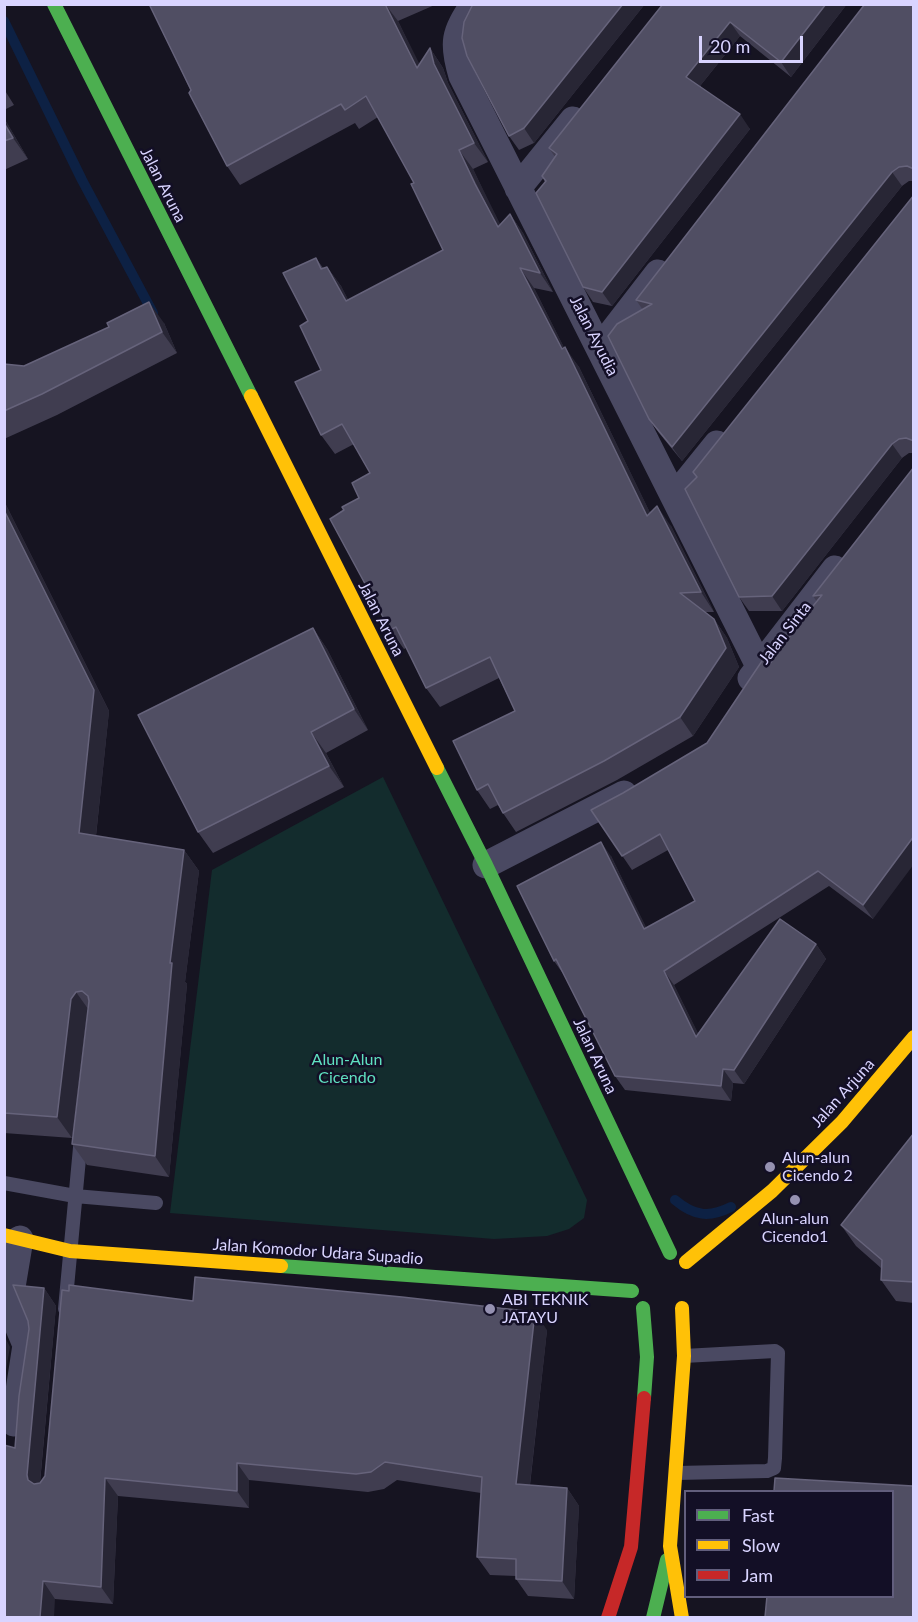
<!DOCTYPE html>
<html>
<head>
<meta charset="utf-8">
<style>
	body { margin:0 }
	#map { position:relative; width:918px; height:1622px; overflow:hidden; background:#161421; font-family:Lato,sans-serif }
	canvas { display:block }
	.frame { position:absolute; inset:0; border:6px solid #d9d4ff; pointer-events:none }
	.legend { position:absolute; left:684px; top:1490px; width:210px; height:108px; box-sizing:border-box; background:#130f26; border:2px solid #625e7d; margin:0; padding:8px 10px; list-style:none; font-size:18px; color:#d9d4ff }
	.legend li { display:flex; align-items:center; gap:12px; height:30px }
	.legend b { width:30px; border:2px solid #625e7d }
	.scale { position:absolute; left:699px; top:36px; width:104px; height:27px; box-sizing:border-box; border:3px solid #d9d4ff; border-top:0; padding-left:8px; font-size:18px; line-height:21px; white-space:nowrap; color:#d9d4ff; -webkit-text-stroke:4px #130f26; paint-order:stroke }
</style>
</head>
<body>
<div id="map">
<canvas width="918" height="1622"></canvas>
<div class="frame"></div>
<ul class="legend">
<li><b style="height:8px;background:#4caf50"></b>Fast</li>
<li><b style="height:8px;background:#ffc107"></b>Slow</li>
<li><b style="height:8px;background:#c62828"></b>Jam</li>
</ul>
<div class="scale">20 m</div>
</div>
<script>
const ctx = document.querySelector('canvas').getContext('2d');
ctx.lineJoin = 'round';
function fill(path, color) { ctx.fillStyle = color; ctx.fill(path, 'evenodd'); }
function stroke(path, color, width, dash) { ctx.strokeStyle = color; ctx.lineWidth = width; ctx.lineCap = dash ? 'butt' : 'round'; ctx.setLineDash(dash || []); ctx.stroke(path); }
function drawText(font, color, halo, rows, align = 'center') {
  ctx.font = font + ' Lato,sans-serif'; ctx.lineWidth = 5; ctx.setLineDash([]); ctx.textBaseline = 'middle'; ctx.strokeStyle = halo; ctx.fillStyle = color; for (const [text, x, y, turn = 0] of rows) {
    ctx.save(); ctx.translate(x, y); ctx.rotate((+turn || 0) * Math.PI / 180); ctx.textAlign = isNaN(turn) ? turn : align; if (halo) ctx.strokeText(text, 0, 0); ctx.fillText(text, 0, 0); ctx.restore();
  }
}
fill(new Path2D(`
	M383 777 587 1200 584 1218 569 1229 547 1236 494 1239 170 1213 212 870Z`), '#132c2d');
stroke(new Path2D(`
	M4 21 82 180 153 313
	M675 1200C694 1216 709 1218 731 1207`), '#0d2144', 10);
stroke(new Path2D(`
	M4 1183 75 1196 156 1203
	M65 1309 81 1137
	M677 1473 767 1471 774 1468 775 1458 778 1353 775 1351 684 1356`), '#4a4962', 14);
stroke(new Path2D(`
	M474 4C454 33 452 43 462 76L759 666
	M518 188 573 120
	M600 348 658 273
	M675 496 717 444
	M751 678 835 569
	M486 865 624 794
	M14 1423 26 1345 9 1305 20 1239`), '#4a4962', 27);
stroke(new Path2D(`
	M54 4 251 396
	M437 768 486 865 670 1253
	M281 1266 632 1291
	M643 1308 647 1357 644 1398
	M653 1618 667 1560`), '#4caf50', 14);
stroke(new Path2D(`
	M251 396 437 768
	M4 1235 70 1251 281 1266
	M686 1262 772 1191 842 1122 914 1037
	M682 1308 684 1356 670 1546 682 1618`), '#ffc107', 14);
stroke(new Path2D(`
	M608 1618 631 1547 644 1398`), '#c62828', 14);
fill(new Path2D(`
	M149 4H437L398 21 419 65 430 48 443 68 448 83 488 162 473 169 489 203 500 225 510 214 523 233 553 292 534 288 564 348 579 367 650 513 671 526 714 612H704L714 619 727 638 739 667 693 736 617 780 516 832 503 813 498 805 490 809 477 790 515 711 499 678 440 707 426 688 406 648 404 649 390 630 344 510 359 498 370 473 354 444 335 454 321 435V370L308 321 316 258 323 268 327 267 341 286 348 300 443 250 414 183 378 117 359 129 355 123 240 185 227 166Z
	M473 4H645L534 143 519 150 509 136Z
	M663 4H847L791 77 740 36 700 86 750 129 612 306 593 302 583 287 545 182 542 176 555 157 549 148Z
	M914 4V181H909L902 186 682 461 659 433 649 419 643 310 636 300Z
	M4 89 14 105 4 110Z
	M4 118 28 159 4 170Z
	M914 195V453H909L902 458 782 611H749L739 597 697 477 693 472Z
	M164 323 177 353 57 415 4 439V364L24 366Z
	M914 467 873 919 829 886 674 985 698 1034 816 944 826 959 744 1084 733 1083 731 1101 625 1090 615 1076 564 975 554 961 611 856 646 928 695 901 668 850 632 870 591 810 623 793 707 743 769 665 817 602 813 596Z
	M4 501 109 711 96 836 184 850 199 871 185 982 187 984 169 1177 87 1165 72 1144 87 1018 86 1020 72 1138 4 1133Z
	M313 628 327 649 368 730 326 753 344 787 213 853 198 832Z
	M914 1133V1303L896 1301 881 1280V1268L856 1246 841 1225Z
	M44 1288 56 1306 40 1483 193 1301 547 1330 530 1485 567 1488 579 1506 574 1599 528 1596 516 1579V1576L490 1575 477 1557 481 1493 397 1480 384 1489 368 1492 249 1480V1508L118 1496 113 1604 55 1599 4 1617 15 1448Z`), '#403d50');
fill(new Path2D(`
	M385 4 398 21 431 87 417 68Z
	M623 4H645L534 143 524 128Z
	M826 4H847L791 77 781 62Z
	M730 22 740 36 696 91 686 77Z
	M430 48 443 68 448 83 488 162 474 143 434 64Z
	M740 114 750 129 612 306 602 292Z
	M4 118 28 159 13 138 4 123Z
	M459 150 473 169 511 246 498 227Z
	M892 172 902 186 682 461 672 447Z
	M510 214 523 233 553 292 540 273Z
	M327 267 341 286 359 320 346 301Z
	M520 268 534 288 575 369 562 349Z
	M149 302 164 323 177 353 162 332Z
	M565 347 579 367 661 535 647 516Z
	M892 444 902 458 782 611 772 596Z
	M4 501 109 711 94 854 79 833 4 510Z
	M657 506 671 526 714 612 701 592Z
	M714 619 727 638 739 667 693 736 680 717Z
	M313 628 327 649 368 730 354 709Z
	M311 732 326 753 344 787 329 766Z
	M914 836V864L873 919 863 905Z
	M601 842 611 856 654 943 644 929Z
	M184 850 199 871 185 982 187 984 169 1177 155 1156 170 963Z
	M816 944 826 959 744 1084 734 1070Z
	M664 971 674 985 707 1051 696 1037Z
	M76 992 91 1013 86 1020 72 1138 57 1117 71 999Z
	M723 1069 733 1083 731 1101 721 1086Z
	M44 1288 56 1306 39 1492 28 1480 27 1475Z
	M535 1312 547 1330 528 1501 516 1484Z
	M4 1335 10 1347 4 1381Z
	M237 1463 249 1480V1508L237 1491Z
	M105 1478 118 1496 113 1604 101 1587Z
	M567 1488 579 1506 574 1599 562 1581Z
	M43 1581 55 1599 54 1617H40Z`), '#282635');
const building = new Path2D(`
	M149 4H385L417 68 430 48 434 64 474 143 459 150 475 184 498 227 510 214 540 273 520 268 562 349 565 347 647 516 657 506 701 592 680 593 714 619 726 648 680 717 604 761 503 813 488 784 477 790 453 741 515 711 490 657 426 688 396 627 390 630 330 519 344 510 342 507 359 498 352 483 370 473 342 424 321 435 295 382 321 370 300 326 308 321 283 273 316 258 321 269 327 267 346 301 443 250 411 184 414 183 366 96 345 110 341 104 227 166 189 93 191 90Z
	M473 4H623L524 128 509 136 467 56 462 38 464 22Z
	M663 4H826L781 62 730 22 686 77 740 114 602 292 583 287 536 193 546 181 542 176 557 154 549 148Z
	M865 4H914V169L907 166 899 167 892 172 672 447 649 419 608 336 617 324 652 304 636 300Z
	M4 123 13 138 4 141Z
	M914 195V441L906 438 899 439 892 444 772 596 739 597 685 489 697 477 693 472Z
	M149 302 162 332 42 394 4 411V364L24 366 109 327 107 323Z
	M914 467V836L863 905 818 871 664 971 696 1037 780 919 816 944 734 1070 723 1069 721 1086 615 1076 556 959 554 961 517 886 601 842 644 929 695 901 660 834 622 856 591 810 623 793 707 743 762 661 763 660 769 665 800 622 822 595 813 596Z
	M4 510 94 690 79 833 184 850 170 963H172L155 1156 72 1144 89 1001 88 996 82 991 76 992 71 999 57 1117 4 1113Z
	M313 628 354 709 311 732 329 766 198 832 138 715Z
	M914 1133V1282L881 1280 882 1260 841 1225Z
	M195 1277 402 1297 535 1312 516 1484 567 1488 562 1581 516 1579V1559L477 1557 482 1477 385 1462 371 1472 356 1474 237 1463V1491L105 1478 101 1587 43 1581 40 1617H4V1445L15 1448 19 1396 29 1329 28 1321 13 1285 44 1288 27 1475 28 1480 34 1484 40 1483 45 1476 62 1290 69 1291V1285L193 1301Z
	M914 1471V1617H765L767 1596H892V1491H774L775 1478 913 1486Z`);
fill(building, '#504e63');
stroke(building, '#66637b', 1.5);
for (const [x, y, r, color] of [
	[770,1167,6,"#9591b1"],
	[795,1200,6,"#9591b1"],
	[490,1309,6,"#9591b1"]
]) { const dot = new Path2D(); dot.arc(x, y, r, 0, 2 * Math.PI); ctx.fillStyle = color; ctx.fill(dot); stroke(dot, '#130f26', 2); }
drawText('16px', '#d9d4ff', '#130f26', [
	["Jalan Aruna",163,185,63],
	["Jalan Ayudia",594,336,63],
	["Jalan Aruna",381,619,63],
	["Jalan Sinta",785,633,-52],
	["Jalan Aruna",595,1056,65],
	["Jalan Arjuna",843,1093,-48],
	["Jalan Komodor Udara Supadio",318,1252,4]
]);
drawText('16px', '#5fe0c0', '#130f26', [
	["Alun-Alun",347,1060],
	["Cicendo",347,1078]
]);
drawText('16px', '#d9d4ff', '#130f26', [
	["Alun-alun",782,1158],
	["Cicendo 2",782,1176],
	["Alun-alun",795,1219,"center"],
	["Cicendo1",795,1237,"center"],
	["ABI TEKNIK",502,1300],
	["JATAYU",502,1318]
], 'left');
</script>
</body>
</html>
